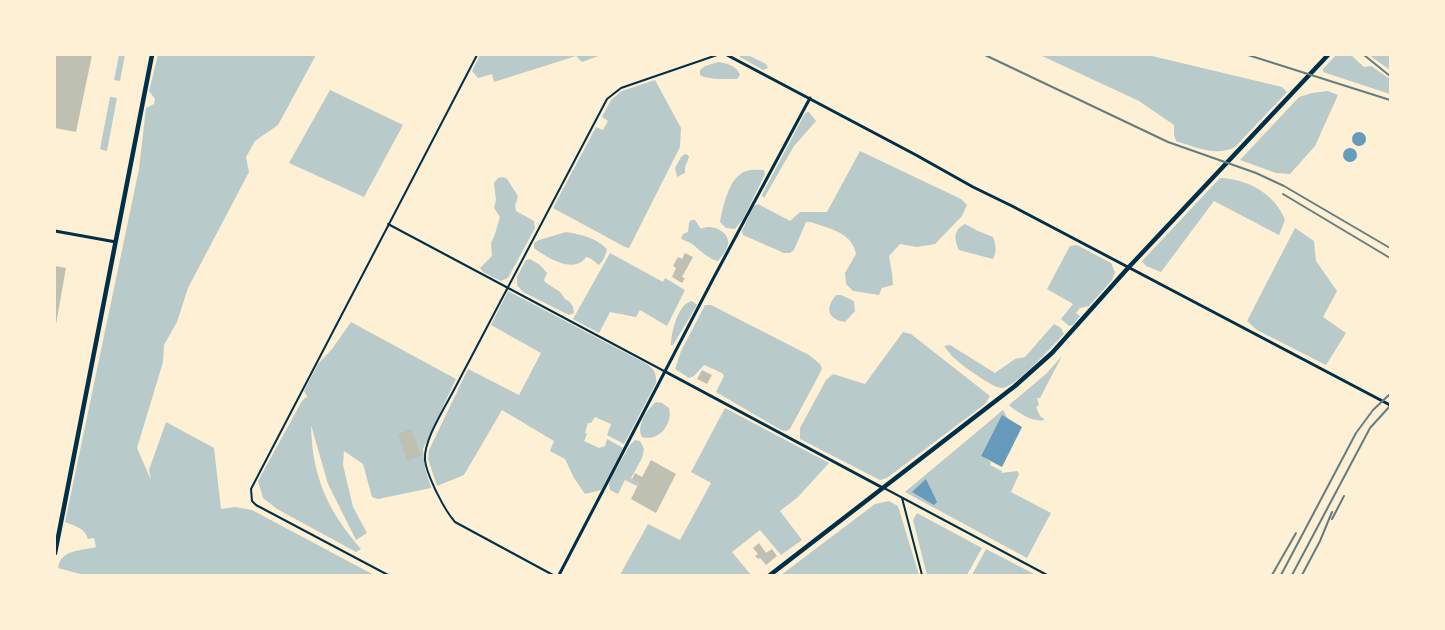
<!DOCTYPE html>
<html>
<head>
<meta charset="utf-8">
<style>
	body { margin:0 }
	#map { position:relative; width:1445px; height:630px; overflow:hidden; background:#fdf0d5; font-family:Barlow,sans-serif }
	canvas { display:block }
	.frame { position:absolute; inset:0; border:56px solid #fdf0d5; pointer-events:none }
</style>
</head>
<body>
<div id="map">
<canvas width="1445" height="630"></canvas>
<div class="frame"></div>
</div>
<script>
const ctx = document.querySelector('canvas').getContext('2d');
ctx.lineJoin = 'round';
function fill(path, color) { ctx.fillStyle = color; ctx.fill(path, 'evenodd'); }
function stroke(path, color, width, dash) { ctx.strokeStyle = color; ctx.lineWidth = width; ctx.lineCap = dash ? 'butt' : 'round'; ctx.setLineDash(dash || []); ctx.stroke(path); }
fill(new Path2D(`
	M119 55H125L120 81 114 80Z
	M158 55H316L278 125 255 141 246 157 249 172 188 288 177 322 164 345 163 362 137 448 151 480 149 470 166 422 214 448 221 509 235 507 252 510 374 575H84L58 568C61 549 81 551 96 547L94 538 88 539C85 528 75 526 65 522L139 169 146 108 154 104 155 99 149 91Z
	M480 55H601L582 62 576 56 494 82 492 74 478 78 472 71Z
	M739 55H748L766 64 768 68 763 70 740 57Z
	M1040 55H1148L1282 87 1287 92 1235 147C1216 157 1195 147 1176 141L1174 135V125L1139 101Z
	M1336 55H1351L1364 67 1371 66 1390 79V94L1323 72V69Z
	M1369 55 1390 56V70Z
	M718 62C727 63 737 66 740 75L737 79C728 79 708 80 700 75V70L705 66Z
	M655 80 681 128 680 147 629 248 625 247 553 208 596 127 603 130 608 121 602 117 611 100 622 91Z
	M330 90 403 125 364 197 289 163Z
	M1328 91 1338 95 1315 146 1290 174 1276 173 1240 160 1299 97 1312 93Z
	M110 97 117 98 107 151 100 149Z
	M807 112H809L816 121 794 146 764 198 762 195 804 115Z
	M860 151 961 199 967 205 962 216 935 244 917 247 900 244 889 256 892 273 893 285 882 288 879 295 853 291 846 284 845 273 856 254C852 232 828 228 810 222H806L794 250 790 253H784L743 235 742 231 754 206 758 204 790 221 800 212H827Z
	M685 154 688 155 689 157 685 167V173L677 177 675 168 681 157Z
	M764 170 765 174 743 219 735 229 726 228 720 222C723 207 729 175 747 171 752 169 758 170 764 170Z
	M503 177 507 179 518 196 515 206 516 211 534 221 535 228 508 278 501 281 483 272 480 268 492 256 491 243 494 237 500 217 494 208 496 200 494 183 498 178Z
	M1220 178C1248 179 1275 194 1285 220L1279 235 1214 201 1161 272 1146 266 1142 261Z
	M691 220H695L701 229C710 224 725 229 728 240 730 247 722 256 718 261 708 259 700 250 692 244 688 241 685 242 681 238L683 234 688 232 689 223Z
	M965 224 978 231 993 237C996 245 997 252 993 259L959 250C954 239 953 230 965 224Z
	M1295 228 1314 241 1316 261 1337 291 1323 317 1346 333 1326 365 1257 330 1247 321Z
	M566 232C582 235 595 237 607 249 606 255 603 261 599 265L590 258 586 257C574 275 546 257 534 248V243L539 240Z
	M1077 245 1111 263 1115 272 1112 280 1089 306 1080 308 1076 313 1080 316 1073 325 1069 326 1061 319 1073 304 1047 289 1070 246Z
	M610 253 663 282 665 278 685 290 667 326 640 310 636 317 610 312 599 333 573 319Z
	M530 259 540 265 547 273 544 280 545 282 560 292 565 299 570 302 573 307 574 313 569 315 523 292 517 285V277L526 260Z
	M508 291 645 363C653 368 657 372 656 383L624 444 607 435 611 424 595 417 591 423H588L585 433 587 434 584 441 599 448 605 446 607 439 623 448 601 490 585 494 574 478 565 459 550 451 554 441 502 410 464 475 437 486 428 459 429 450 468 369 519 395 541 353 491 325Z
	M836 295H841L854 301 855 311 845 322C827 319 825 308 836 295Z
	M692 301 697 305 673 345H671C671 333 678 303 692 301Z
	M705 305H711L809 355 820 364 822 368 821 371 790 429 786 431 781 430 716 392 724 376 722 373 704 365 694 376 689 378 675 369 681 351Z
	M351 322 456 379 423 449 425 468 431 488 378 499 372 497 363 464 344 451 343 465 353 507 367 533 356 540 328 484 311 425C312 476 327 510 361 549L356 552 277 509 263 498 258 481 302 401 306 397 308 398 304 391 318 364 332 349Z
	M1054 324 1061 328 1064 334C1052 346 1018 385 1003 388 995 390 957 362 951 355 949 352 946 349 944 346L950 345 995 373 1015 359 1025 357Z
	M903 332 911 334 990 396 985 404 887 478 880 480 800 439V428L826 380 833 374 865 384Z
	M1062 356 1040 398H1037L1039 405 1036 407 1040 416 1044 419V420C1034 423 1016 412 1009 405L1046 374Z
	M656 402 662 403 669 408C673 424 659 442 642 437 636 426 647 409 656 402Z
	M725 408 829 463 798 497 780 511 802 540 781 555 760 530 732 552 751 575H620L648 524 680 540 711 483 691 472Z
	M1003 410 1008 419 1002 416 981 456 991 462 990 465 1002 471 1001 473 1017 471 1019 474 1011 492 1051 513 1027 558 905 492Z
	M635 440 640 441 644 449 642 458 631 478 639 483 637 486 625 480 618 494 610 490 609 483 614 473 630 445Z
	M889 501 898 506 919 575H781L875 504Z
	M917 513 982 548 967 575H927L913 520Z
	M986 549 1036 575H972Z`), '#b9caca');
fill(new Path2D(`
	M1352 139a7 7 0 1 1 14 0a7 7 0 1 1-14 0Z
	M1343 155a7 7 0 1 1 14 0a7 7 0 1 1-14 0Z
	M1002 415 1022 427 1002 467 981 456Z
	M926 479 937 502 934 505 912 492Z`), '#669bbc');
fill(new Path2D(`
	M55 55H92L76 132 55 128Z
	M685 253 693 257 682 277 685 278 682 283 672 277 676 268 673 266 678 257 682 259Z
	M55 266 66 268 56 324H55Z
	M702 370 712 375 707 384 697 379Z
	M411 429 421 456 407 461 398 434Z
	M651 460 676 474 656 513 631 499 639 483 632 479 635 473 642 477Z
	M759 543 766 553 772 549 777 556 766 565 760 558 758 559 755 556 758 554 753 548Z`), '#bec0b2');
stroke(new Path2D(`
	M388 224 664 371
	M884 488 1047 575
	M902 498 922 575
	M388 575 256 505 252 501 251 489 477 55
	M553 575 455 522C446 512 441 501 435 489 431 480 426 470 425 460 423 440 447 404 456 386L607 99 621 88 717 55`), '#003049', 2);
stroke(new Path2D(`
	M727 55 916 155 973 187 1012 206 1390 405
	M55 231 116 242
	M666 372 883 488
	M559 575 713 279 810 98`), '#003049', 3);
stroke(new Path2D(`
	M55 553 152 55
	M770 575 1015 386 1052 353 1128 268 1328 55`), '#003049', 4.5);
stroke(new Path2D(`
	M985 55 1168 142 1256 173 1284 186 1390 248
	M1248 55 1390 100
	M1364 55 1390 76
	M1283 194 1390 258
	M1332 519 1344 496
	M1272 575 1296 533
	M1281 575 1356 433 1373 410 1390 394
	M1292 575 1370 428 1390 406
	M1302 575 1320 541 1332 512`), '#657d81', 2);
</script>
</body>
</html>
